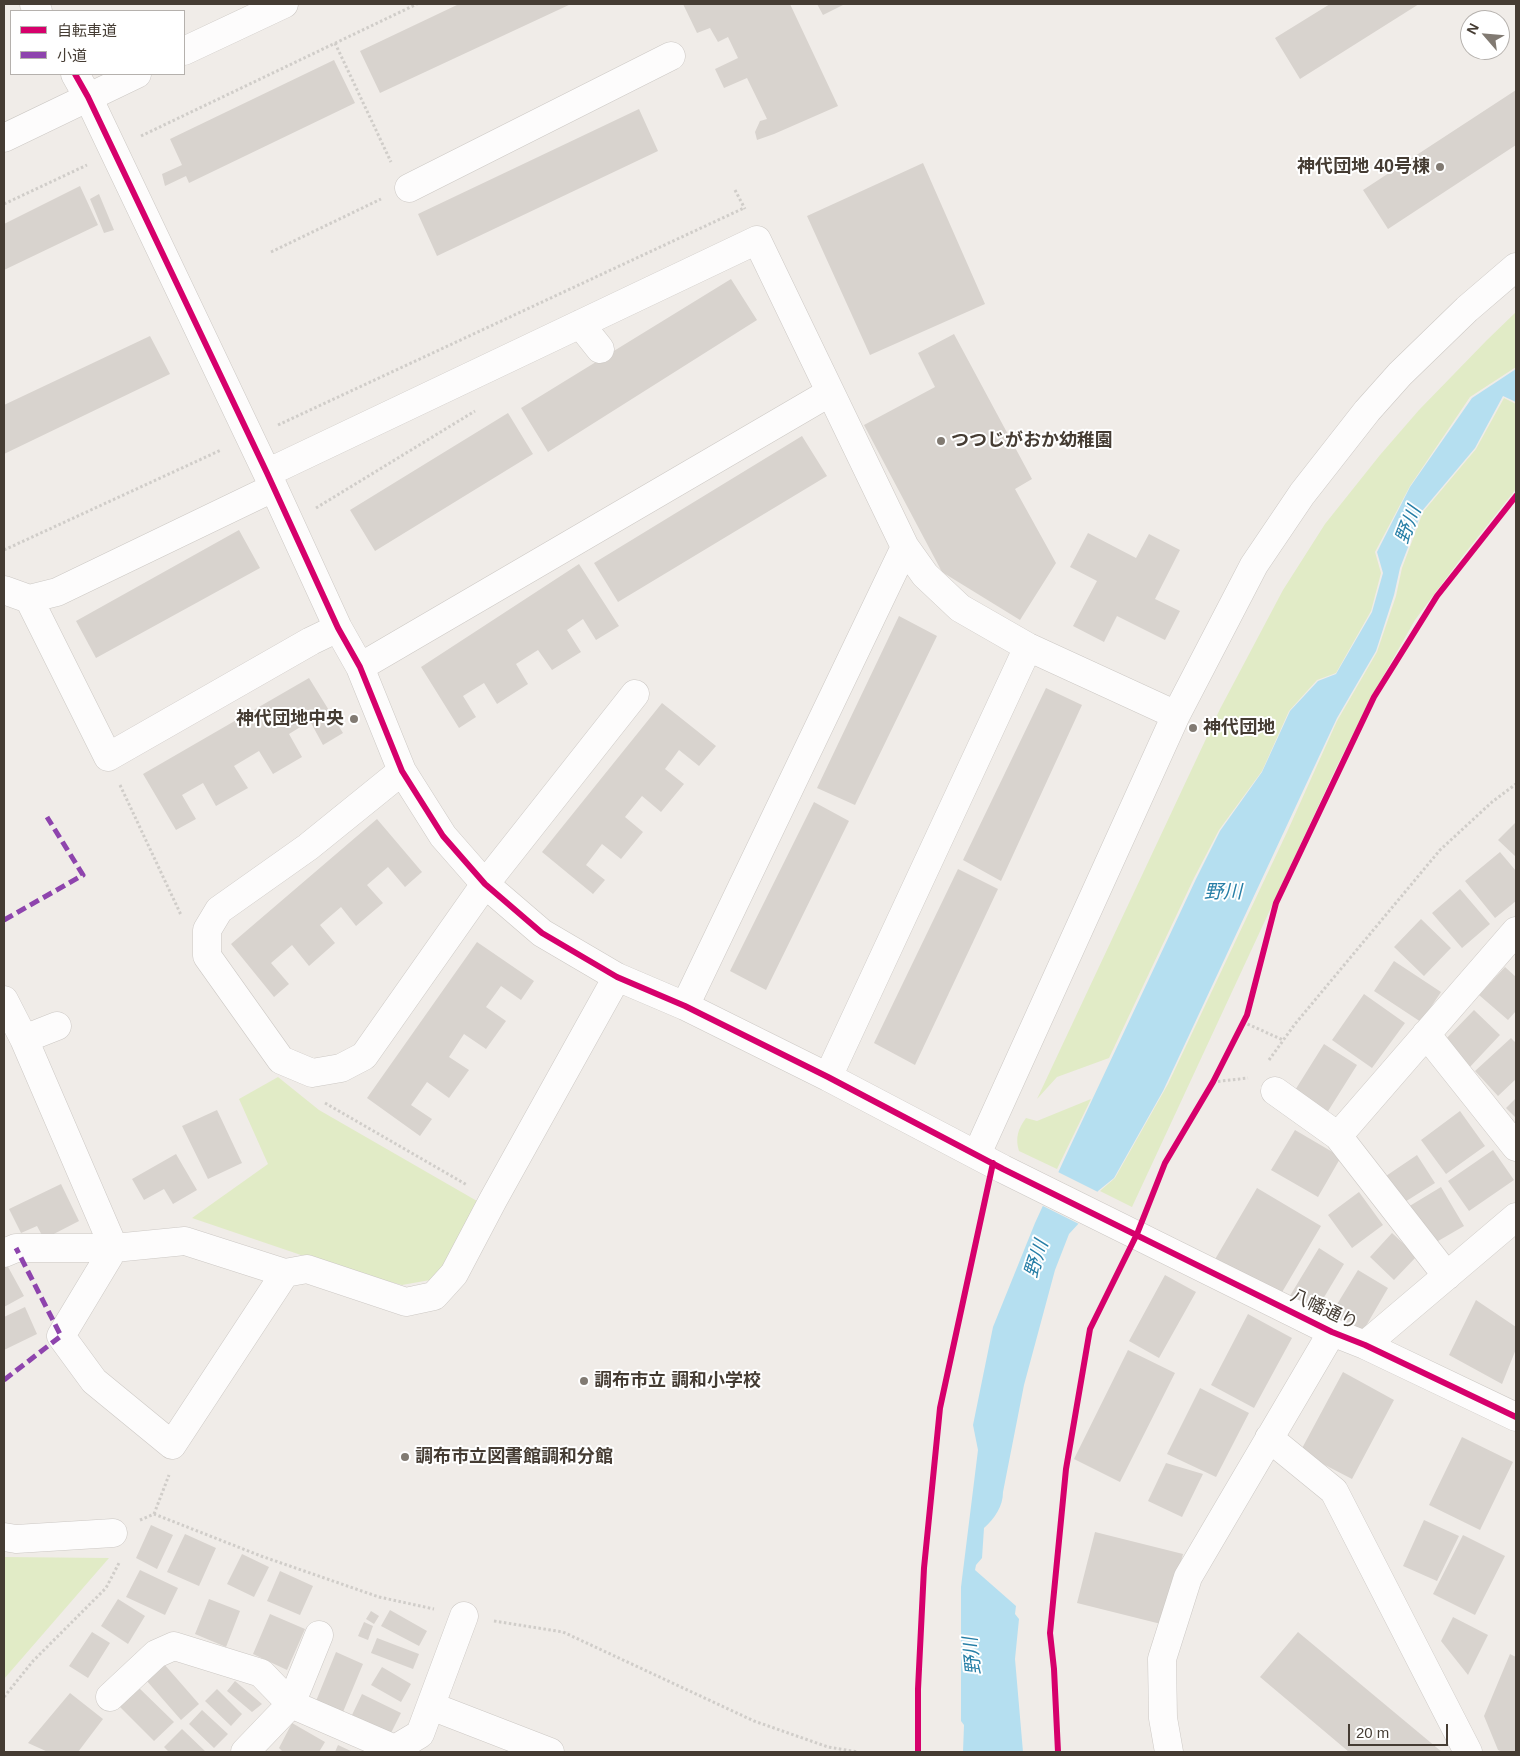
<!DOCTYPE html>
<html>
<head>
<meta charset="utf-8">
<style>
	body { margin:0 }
	#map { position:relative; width:1520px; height:1756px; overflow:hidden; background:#f0ece8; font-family:Arial,"Noto Sans JP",sans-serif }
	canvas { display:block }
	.frame { position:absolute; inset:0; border:5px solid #453c33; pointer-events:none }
	.legend { position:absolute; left:10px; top:10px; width:175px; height:65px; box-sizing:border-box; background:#fff; border:1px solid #b5b1ad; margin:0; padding:6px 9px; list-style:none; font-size:15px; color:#453c33 }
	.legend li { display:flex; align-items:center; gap:10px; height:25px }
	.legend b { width:25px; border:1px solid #b5b1ad }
	.north { position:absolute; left:1460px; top:10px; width:50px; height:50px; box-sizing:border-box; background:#fff; border:1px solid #b5b1ad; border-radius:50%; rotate:297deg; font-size:14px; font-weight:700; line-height:20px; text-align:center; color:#453c33 }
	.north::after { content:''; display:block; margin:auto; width:18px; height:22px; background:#817a72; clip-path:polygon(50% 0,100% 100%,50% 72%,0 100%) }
	.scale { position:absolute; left:1348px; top:1724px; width:100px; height:22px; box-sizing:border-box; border:2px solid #453c33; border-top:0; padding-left:6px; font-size:15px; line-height:18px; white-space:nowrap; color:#453c33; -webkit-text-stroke:4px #fff; paint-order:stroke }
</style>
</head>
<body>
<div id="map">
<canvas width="1520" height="1756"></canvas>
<div class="frame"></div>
<ul class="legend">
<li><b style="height:6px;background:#d6006c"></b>自転車道</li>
<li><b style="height:6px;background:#8e44ad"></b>小道</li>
</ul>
<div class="north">N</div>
<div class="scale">20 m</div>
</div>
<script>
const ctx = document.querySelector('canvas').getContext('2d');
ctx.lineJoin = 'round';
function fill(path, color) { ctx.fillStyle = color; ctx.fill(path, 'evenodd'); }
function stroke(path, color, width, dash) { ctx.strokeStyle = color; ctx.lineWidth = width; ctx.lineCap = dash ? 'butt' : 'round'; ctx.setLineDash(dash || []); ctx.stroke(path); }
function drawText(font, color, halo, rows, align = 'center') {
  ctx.font = font + ' Arial,"Noto Sans JP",sans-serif'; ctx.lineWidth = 4; ctx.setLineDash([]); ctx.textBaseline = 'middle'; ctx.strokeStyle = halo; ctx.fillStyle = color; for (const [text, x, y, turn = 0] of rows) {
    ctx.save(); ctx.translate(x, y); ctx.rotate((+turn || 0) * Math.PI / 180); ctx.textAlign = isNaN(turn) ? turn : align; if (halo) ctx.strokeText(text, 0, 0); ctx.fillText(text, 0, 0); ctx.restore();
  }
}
fill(new Path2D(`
	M1516 312V367L1470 397 1410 486 1375 552 1381 573 1371 611 1336 673 1317 680 1289 711 1262 771 1219 830 1194 878 1109 1058 1057 1077 1037 1099 1220 709 1283 590 1325 524 1380 455 1419 410 1487 340Z
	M1504 398 1516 404V489L1462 557 1415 620 1373 694 1335 770 1132 1207 1100 1191 1115 1178 1168 1084 1288 830 1337 721 1377 652 1396 596 1402 568 1423 512 1476 449Z
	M278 1077 319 1110 477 1201 449 1259 430 1280 402 1285 348 1271 192 1218 268 1164 239 1099Z
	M1091 1099 1057 1169 1019 1151C1015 1138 1018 1129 1026 1118L1037 1121Z
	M4 1557 109 1558 4 1679Z`), '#e1ebc6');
fill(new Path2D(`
	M1516 369V402L1503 396 1475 448 1422 511 1400 568 1394 595 1376 651 1337 718 1163 1091 1114 1178 1098 1191 1080 1222 1069 1234 1055 1270 1024 1385 1003 1492C1003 1506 995 1518 984 1528L982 1558 976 1565 975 1570 1016 1606 1015 1614 1019 1619 1015 1659 1023 1752H963L964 1725 961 1721V1587L978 1450 973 1425 993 1327 1035 1223 1068 1151 1196 879 1220 831 1262 772 1290 711 1318 681 1336 674 1372 612 1383 573 1377 552 1410 487 1472 398Z`), '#b5dff0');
fill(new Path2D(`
	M1056 1171 1100 1193 1081 1225 1041 1205Z`), '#f0ece8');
fill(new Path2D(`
	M459 4H571L380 93 360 51Z
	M683 4H790L838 106 774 134 757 140 755 132 760 121 767 119 747 78 724 88 715 69 738 58 728 37 718 42 710 28 697 33Z
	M817 4H845L823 15Z
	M1330 4H1419L1300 79 1275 38Z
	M334 60 355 103 189 183 186 176 165 186 162 174 182 165 170 139Z
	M1516 90V145L1388 229 1363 190Z
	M639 109 658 151 437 256 418 214Z
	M923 163 985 304 870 355 807 216Z
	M80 186 98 225 4 270V224Z
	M99 194 114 230 104 233 90 199Z
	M731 279 757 320 548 452 521 408Z
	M954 334 1032 479 1015 489 1056 563 1020 620 942 572 864 425 935 387 918 353Z
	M150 336 170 374 4 454V405Z
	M508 413 533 454 375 551 350 510Z
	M802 436 827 476 618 602 594 563Z
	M239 530 260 568 96 658 76 621Z
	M1088 533 1136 558 1149 534 1180 550 1155 599 1180 611 1165 640 1117 616 1104 642 1073 626 1097 581 1070 567Z
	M579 564 619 626 596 640 583 619 567 630 581 652 552 670 538 650 516 664 528 684 497 704 484 683 463 696 476 717 459 728 421 667Z
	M899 616 937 636 855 805 817 788Z
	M309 678 343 733 323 745 310 721 289 734 302 757 273 774 259 751 234 766 248 788 216 806 203 783 182 795 196 819 176 830 143 774Z
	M1046 688 1082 705 1001 881 963 860Z
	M662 703 716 746 699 766 679 750 665 769 684 784 661 812 642 796 625 817 643 832 621 859 602 844 586 865 605 880 593 894 542 852Z
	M814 802 849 821 766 990 730 971Z
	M377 819 422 872 405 887 388 867 367 885 383 903 356 926 341 907 320 925 335 943 309 966 292 945 271 963 289 984 274 997 231 944Z
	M1516 822V857L1498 840Z
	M1500 852 1516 871V901L1495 918 1465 881Z
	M958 869 998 889 915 1065 874 1043Z
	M1460 889 1490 924 1462 948 1432 913Z
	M1421 919 1451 948 1424 976 1394 947Z
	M477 942 534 981 521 1000 501 986 486 1007 506 1021 486 1049 464 1034 449 1057 469 1070 449 1098 427 1082 411 1105 432 1119 420 1136 367 1098Z
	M1394 961 1441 992 1421 1022 1374 991Z
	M1505 967 1516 977V1011L1508 1020 1479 995Z
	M1364 994 1405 1023 1372 1068 1332 1040Z
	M1474 1010 1500 1035 1468 1069 1441 1044Z
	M1511 1038 1516 1043V1079L1498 1096 1475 1071Z
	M1324 1044 1357 1065 1325 1116 1292 1095Z
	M1516 1098V1118L1506 1108Z
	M217 1110 242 1163 208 1179 182 1126Z
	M1460 1111 1485 1146 1446 1174 1421 1140Z
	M1295 1130 1341 1157 1318 1197 1271 1170Z
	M1493 1150 1514 1180 1469 1211 1448 1181Z
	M176 1154 197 1190 173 1204 164 1189 144 1200 132 1179Z
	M1417 1155 1435 1183 1400 1205 1383 1178Z
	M61 1184 79 1221 44 1239 37 1226 21 1233 9 1209Z
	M1441 1187 1464 1226 1426 1248 1403 1210Z
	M1257 1188 1321 1226 1278 1299 1214 1261Z
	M1359 1192 1383 1225 1352 1248 1328 1215Z
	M1392 1233 1417 1256 1394 1280 1370 1257Z
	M1319 1248 1344 1264 1314 1314 1288 1299Z
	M7 1265 24 1296 4 1307V1266Z
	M1358 1270 1388 1288 1359 1338 1328 1319Z
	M1165 1275 1196 1292 1159 1358 1129 1341Z
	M1476 1300 1516 1327V1349L1502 1384 1449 1355Z
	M25 1307 37 1334 4 1350V1317Z
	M1248 1314 1292 1338 1254 1408 1211 1385Z
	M1128 1350 1175 1373 1120 1482 1074 1459Z
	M1343 1372 1394 1400 1352 1479 1300 1452Z
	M1200 1388 1249 1413 1216 1477 1167 1454Z
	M1462 1437 1513 1462 1480 1530 1429 1505Z
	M1166 1463 1203 1474 1182 1517 1148 1501Z
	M1424 1520 1459 1536 1437 1581 1403 1566Z
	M151 1525 173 1535 157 1569 136 1558Z
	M1095 1532 1183 1554 1165 1625 1077 1603Z
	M185 1534 216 1548 199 1586 167 1572Z
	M1463 1535 1505 1556 1475 1615 1433 1594Z
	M242 1554 269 1567 254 1597 227 1584Z
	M140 1570 178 1588 165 1615 126 1597Z
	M280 1571 313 1586 300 1615 267 1601Z
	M118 1599 145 1616 128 1644 101 1626Z
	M209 1599 240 1611 226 1647 195 1634Z
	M390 1610 427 1631 419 1646 381 1626Z
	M371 1611 379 1616 374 1624 366 1619Z
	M270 1614 305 1629 287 1670 253 1654Z
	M1453 1617 1488 1635 1468 1675 1441 1641Z
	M364 1622 373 1626 368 1640 358 1636Z
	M92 1632 110 1643 88 1678 69 1666Z
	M1298 1632 1442 1752H1349L1260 1677Z
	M377 1638 419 1654 413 1669 371 1653Z
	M336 1652 363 1664 343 1712 316 1701Z
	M1510 1654 1516 1657V1752H1503L1498 1750 1484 1716Z
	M164 1664 199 1704 181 1720 146 1680Z
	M382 1667 411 1684 401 1702 371 1685Z
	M235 1681 262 1704 252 1712 227 1691Z
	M136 1685 174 1722 154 1741 118 1705Z
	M217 1689 242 1714 231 1726 205 1701Z
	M70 1693 103 1719 78 1752H48L28 1743Z
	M362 1694 401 1713 391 1733 352 1715Z
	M202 1710 228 1734 214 1748 189 1724Z
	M292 1723 325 1742 319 1752H283L279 1748Z
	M182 1729 206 1752H169L164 1747Z
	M338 1745 353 1752H335Z`), '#d8d3ce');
const minor = new Path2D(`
	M34 4 38 11
	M184 51 284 4
	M75 74 88 97 267 473 338 628 360 667 402 771 443 836 485 884 542 933 617 977 685 1006 828 1077 1003 1169 1332 1332 1365 1345 1516 1417
	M4 138 137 74
	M409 188 671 56
	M580 324 600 349
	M267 473 757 240 905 547 925 575 960 608 1028 647 1176 715
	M4 590 29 599 57 592 273 488
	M29 599 108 757 311 641 338 628
	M360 667 829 393
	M402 771 308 847 219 910 207 930V956L281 1060 312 1073 341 1068 364 1056 485 884 635 694
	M4 1000 24 1039 114 1248 61 1336 94 1381 172 1445 285 1273
	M685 1006 905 547
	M1426 1034 1516 1147
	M24 1039 57 1026
	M828 1077 1028 647
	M1275 1091 1338 1136 1447 1276
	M1338 1136 1516 931
	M977 1154 1176 715 1254 565 1302 494 1367 411 1400 374 1433 342 1467 309 1516 267
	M4 1253 16 1248H114L185 1241 285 1273 307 1269 406 1302 434 1296 454 1274 493 1200 617 977
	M1365 1345 1516 1217
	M1269 1438 1334 1491 1468 1752
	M4 1537 16 1539 113 1533
	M110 1697 156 1654 174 1646 261 1673 291 1704 395 1749 420 1734 464 1616
	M431 1706 550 1752
	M245 1752 291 1704 319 1635
	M1169 1752 1163 1718 1162 1659 1188 1577 1332 1332`);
stroke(minor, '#ccc8c4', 29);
stroke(new Path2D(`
	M335 43 391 162
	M141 136 417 4
	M735 190 745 209
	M4 204 87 165
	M271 252 381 199
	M278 425 744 208
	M316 508 475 411
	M4 550 221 450
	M120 785 181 915
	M1243 1022 1283 1040
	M1269 1060 1295 1024 1440 850 1492 802 1516 784
	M1213 1082 1248 1078
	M325 1103 467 1185
	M1148 1208 1165 1163 1213 1082 1247 1015 1276 903 1374 697 1437 596 1516 496
	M154 1514 169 1475
	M140 1520 154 1514 261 1556 379 1597 434 1609
	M494 1621 563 1632 754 1721 828 1747 858 1752
	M4 1697 33 1661 106 1588 119 1563
	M918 1752V1689L924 1568 940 1408 986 1196
	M1058 1752 1054 1669 1050 1633 1066 1469 1090 1329 1123 1264`), '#d0cdc9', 3, [2.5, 2.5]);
stroke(minor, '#fdfcfc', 28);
stroke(new Path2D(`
	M4 920 83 875 47 817
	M4 1380 61 1336 16 1248`), '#8e44ad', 5, [10, 5]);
stroke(new Path2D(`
	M75 74 88 97 267 473 338 628 360 667 402 771 443 836 485 884 542 933 617 977 685 1006 828 1077 1003 1169 1332 1332 1365 1345 1516 1417
	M918 1752V1689L924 1568 940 1408 993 1163
	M1058 1752 1054 1669 1050 1633 1066 1469 1090 1329 1137 1234 1165 1163 1213 1082 1247 1015 1276 903 1374 697 1437 596 1516 496`), '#d6006c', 6);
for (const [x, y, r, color] of [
	[1440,167,5,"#817a72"],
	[941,441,5,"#817a72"],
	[354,719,5,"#817a72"],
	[1193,728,5,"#817a72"],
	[584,1381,5,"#817a72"],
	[405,1457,5,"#817a72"]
]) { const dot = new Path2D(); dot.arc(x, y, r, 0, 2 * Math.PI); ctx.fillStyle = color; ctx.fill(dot); stroke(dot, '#fff', 2); }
drawText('bold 18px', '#453c33', '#fff', [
	["神代団地 40号棟",1430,167,"right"],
	["つつじがおか幼稚園",951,441],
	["神代団地中央",344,719,"right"],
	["神代団地",1203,728],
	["調布市立 調和小学校",594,1381],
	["調布市立図書館調和分館",415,1457]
], 'left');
drawText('18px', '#453c33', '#fff', [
	["八幡通り",1324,1310,25]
]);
drawText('italic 19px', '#267ea6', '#fff', [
	["野川",1409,525,-69],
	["野川",1223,893],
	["野川",1037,1259,-72],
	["野川",973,1656,-96]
]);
</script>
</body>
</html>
